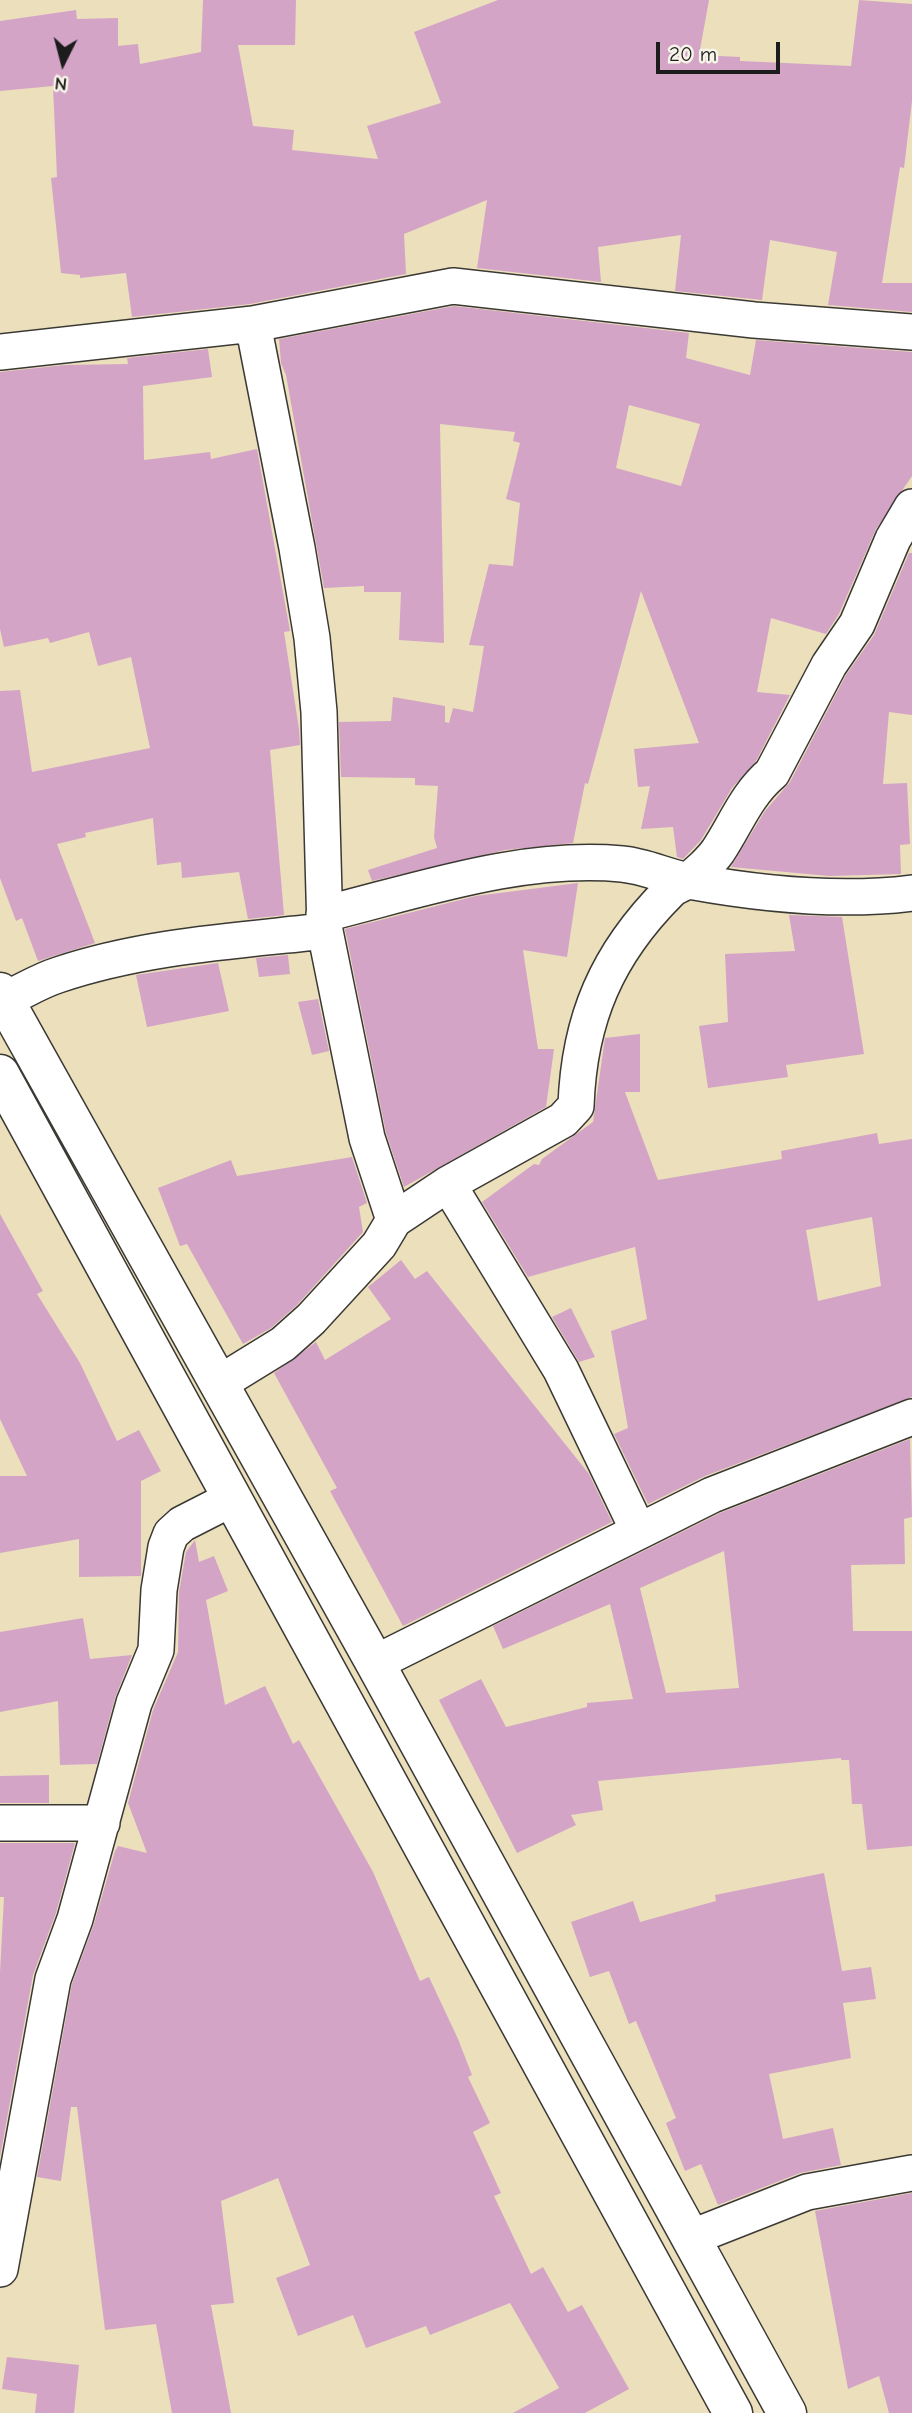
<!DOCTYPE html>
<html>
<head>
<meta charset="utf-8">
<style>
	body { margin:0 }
	#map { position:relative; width:912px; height:2413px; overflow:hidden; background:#ebdfbc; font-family:"Comic Neue",sans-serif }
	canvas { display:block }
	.north { position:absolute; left:28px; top:28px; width:70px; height:70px; -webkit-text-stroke:5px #f7f3e8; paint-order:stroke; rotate:186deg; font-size:19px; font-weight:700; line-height:28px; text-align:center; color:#1c1c1c }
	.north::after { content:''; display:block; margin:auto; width:24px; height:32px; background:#1c1c1c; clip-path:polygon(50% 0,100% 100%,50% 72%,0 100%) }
	.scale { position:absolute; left:656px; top:42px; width:124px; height:32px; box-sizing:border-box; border:4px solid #1c1c1c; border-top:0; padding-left:9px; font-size:21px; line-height:24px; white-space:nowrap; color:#1c1c1c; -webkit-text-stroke:5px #f7f3e8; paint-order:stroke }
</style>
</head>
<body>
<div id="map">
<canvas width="912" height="2413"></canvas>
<div class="north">N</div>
<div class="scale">20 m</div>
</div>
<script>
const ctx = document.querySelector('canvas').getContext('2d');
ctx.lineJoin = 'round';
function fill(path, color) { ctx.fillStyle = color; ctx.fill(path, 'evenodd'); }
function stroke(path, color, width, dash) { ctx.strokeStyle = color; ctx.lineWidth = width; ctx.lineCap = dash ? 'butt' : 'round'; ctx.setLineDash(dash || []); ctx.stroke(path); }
fill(new Path2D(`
	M203 0H296L295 45H238L253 126 294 130 292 150 378 159 367 126 441 103 414 32 498 0H709L699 55 740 57V61L851 66 859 0 912 4V101L904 168 900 167 882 283H912V312L828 305 837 252 770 240 762 300 675 291 681 235 598 247 601 282 477 268 487 200 404 234 406 274 250 304 132 317 126 273 80 278V275L61 273 51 178 57 177 53 86 0 91V21L76 10 77 19 118 18V46L138 44 140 64 201 52Z
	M454 306 689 333 686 358 750 375 756 340 912 352V476L876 529 839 614 826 634 771 618 757 692 790 695 756 761 732 788 701 840 683 859 677 857 673 827 641 829 650 786 638 787 634 749 699 743 641 591 588 784 585 783 573 843 505 850 372 881 368 870 437 848 434 837 438 786 415 785V778L341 777 339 722 391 721 393 697 445 706V722L449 723 453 708 473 712 484 646 469 645 489 564 513 566 520 503 506 499 520 443 513 441 515 432 440 424 444 643 399 640 401 592H364V586L324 588 286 375 281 363 279 339ZM629 405 700 424 681 486 616 468Z
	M208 349 212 377 143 386 144 460 210 452 211 459 257 449 290 631 284 632 299 729 300 745 270 750 284 915 248 919 239 872 182 878 181 862 157 865 153 818 85 833 86 837 57 844 95 943 38 961 22 918 16 921 0 878V691L20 690 32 772 150 748 131 657 98 666 89 632 50 643 48 638 4 647 0 629V372L65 365 128 364 127 358Z
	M909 553H912V715L889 712 883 784 907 783 910 844 900 845 901 874 829 876 731 867 765 811 790 782 846 675 874 635Z
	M578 883 567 957 523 950 538 1049H554L546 1107 404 1187 386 1133 345 929 476 896Z
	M789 915 842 917 864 1054 786 1065 788 1077 708 1088 699 1026 728 1022 725 954 795 951Z
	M288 955 290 974 259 977 256 958Z
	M218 963 229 1011 147 1027 136 975Z
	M318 999 329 1051 312 1055 298 1002Z
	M640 1034V1092H625L658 1180 782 1159 781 1151 877 1133 879 1144 912 1139V1397L705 1476 648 1504 614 1434 628 1428 611 1331 647 1319 635 1247 528 1277 482 1202 534 1164 539 1165 542 1159 593 1122 605 1038ZM872 1217 881 1286 818 1301 806 1230Z
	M352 1157 367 1203 359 1207 363 1232 297 1305 271 1328 243 1344 187 1244 180 1246 158 1188 231 1160 237 1176Z
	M0 1214 43 1291 37 1294 80 1363 117 1441 139 1430 161 1471 141 1481V1576L79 1577V1539L0 1553V1476H27L0 1419Z
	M401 1260 415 1279 427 1271 589 1474 612 1522 403 1626 330 1491 337 1488 274 1373 316 1342 325 1360 391 1319 368 1287Z
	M571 1308 595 1357 579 1362 552 1317Z
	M910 1439 912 1517 904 1519 905 1564 851 1565 853 1631H912V1846L867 1850 862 1804H852L849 1760H841V1758L598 1781 603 1810 571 1815 576 1825 517 1853 439 1700 481 1679 506 1727 587 1707V1703L633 1699 610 1604 503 1649 493 1626 720 1513ZM724 1551 739 1688 666 1693 640 1588Z
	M195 1540 199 1562 214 1556 228 1591 206 1600 225 1705 265 1686 293 1744 299 1740 373 1872 420 1981 429 1977 458 2039 472 2075 468 2077 490 2123 473 2132 501 2193 494 2196 531 2274 543 2267 568 2312 582 2305 629 2389 585 2413H513L559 2388 510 2303 430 2335 426 2326 366 2348 353 2315 298 2336 276 2278 310 2265 278 2178 221 2201 234 2303 211 2305 231 2413H172L156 2324 105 2330 77 2107H71L61 2181 37 2177 72 1984 94 1924 115 1851 118 1846 147 1853 128 1803 153 1710 178 1652 179 1592 186 1552Z
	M83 1618 90 1659 132 1655 115 1698 97 1764 60 1765 58 1701 0 1712V1632Z
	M49 1775V1803H0V1776Z
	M0 1843H75L56 1913 33 1975 0 2157V1972L4 1897H0Z
	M824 1873 842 1971 871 1967 876 1999 843 2003 851 2058 769 2074 783 2139 833 2128 841 2165 800 2173 718 2205 701 2164 685 2171 666 2123 676 2118 636 2021 629 2024 609 1971 590 1977 571 1922 633 1901 640 1922 716 1901 715 1895Z
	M912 2193V2413H889L879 2376 848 2389 815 2211Z
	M7 2357 79 2365 74 2413H35L37 2394 2 2389Z`), '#d4a4c7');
const minor = new Path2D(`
	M253 324 297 548 312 638 319 712 325 931 367 1138 394 1220
	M0 352 253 324 453 286 754 320 912 332
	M324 914C421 890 521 855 622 864 645 866 667 877 689 881 760 894 840 902 912 893
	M4 1000C22 992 39 981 58 975 144 946 235 941 325 931
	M448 1184 561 1370 638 1530
	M218 1384 283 1344 311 1319 379 1245 394 1220 448 1184 563 1120 576 1106C579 1019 607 954 669 892 674 886 681 885 687 881 697 874 711 861 718 851 736 824 746 795 772 773L829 665 857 624 893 539 912 507
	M375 1663 712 1495 912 1417
	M0 1823H102
	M690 2238 807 2192 912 2173
	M0 2269 53 1979 75 1919 134 1703 156 1650 159 1590 166 1547 171 1534 182 1524 231 1499`);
const secondary = new Path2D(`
	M0 992 375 1663 787 2413
	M0 1074 733 2413`);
stroke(minor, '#3b3934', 38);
stroke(secondary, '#3b3934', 41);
stroke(minor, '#fff', 35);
stroke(secondary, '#fff', 38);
</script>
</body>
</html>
